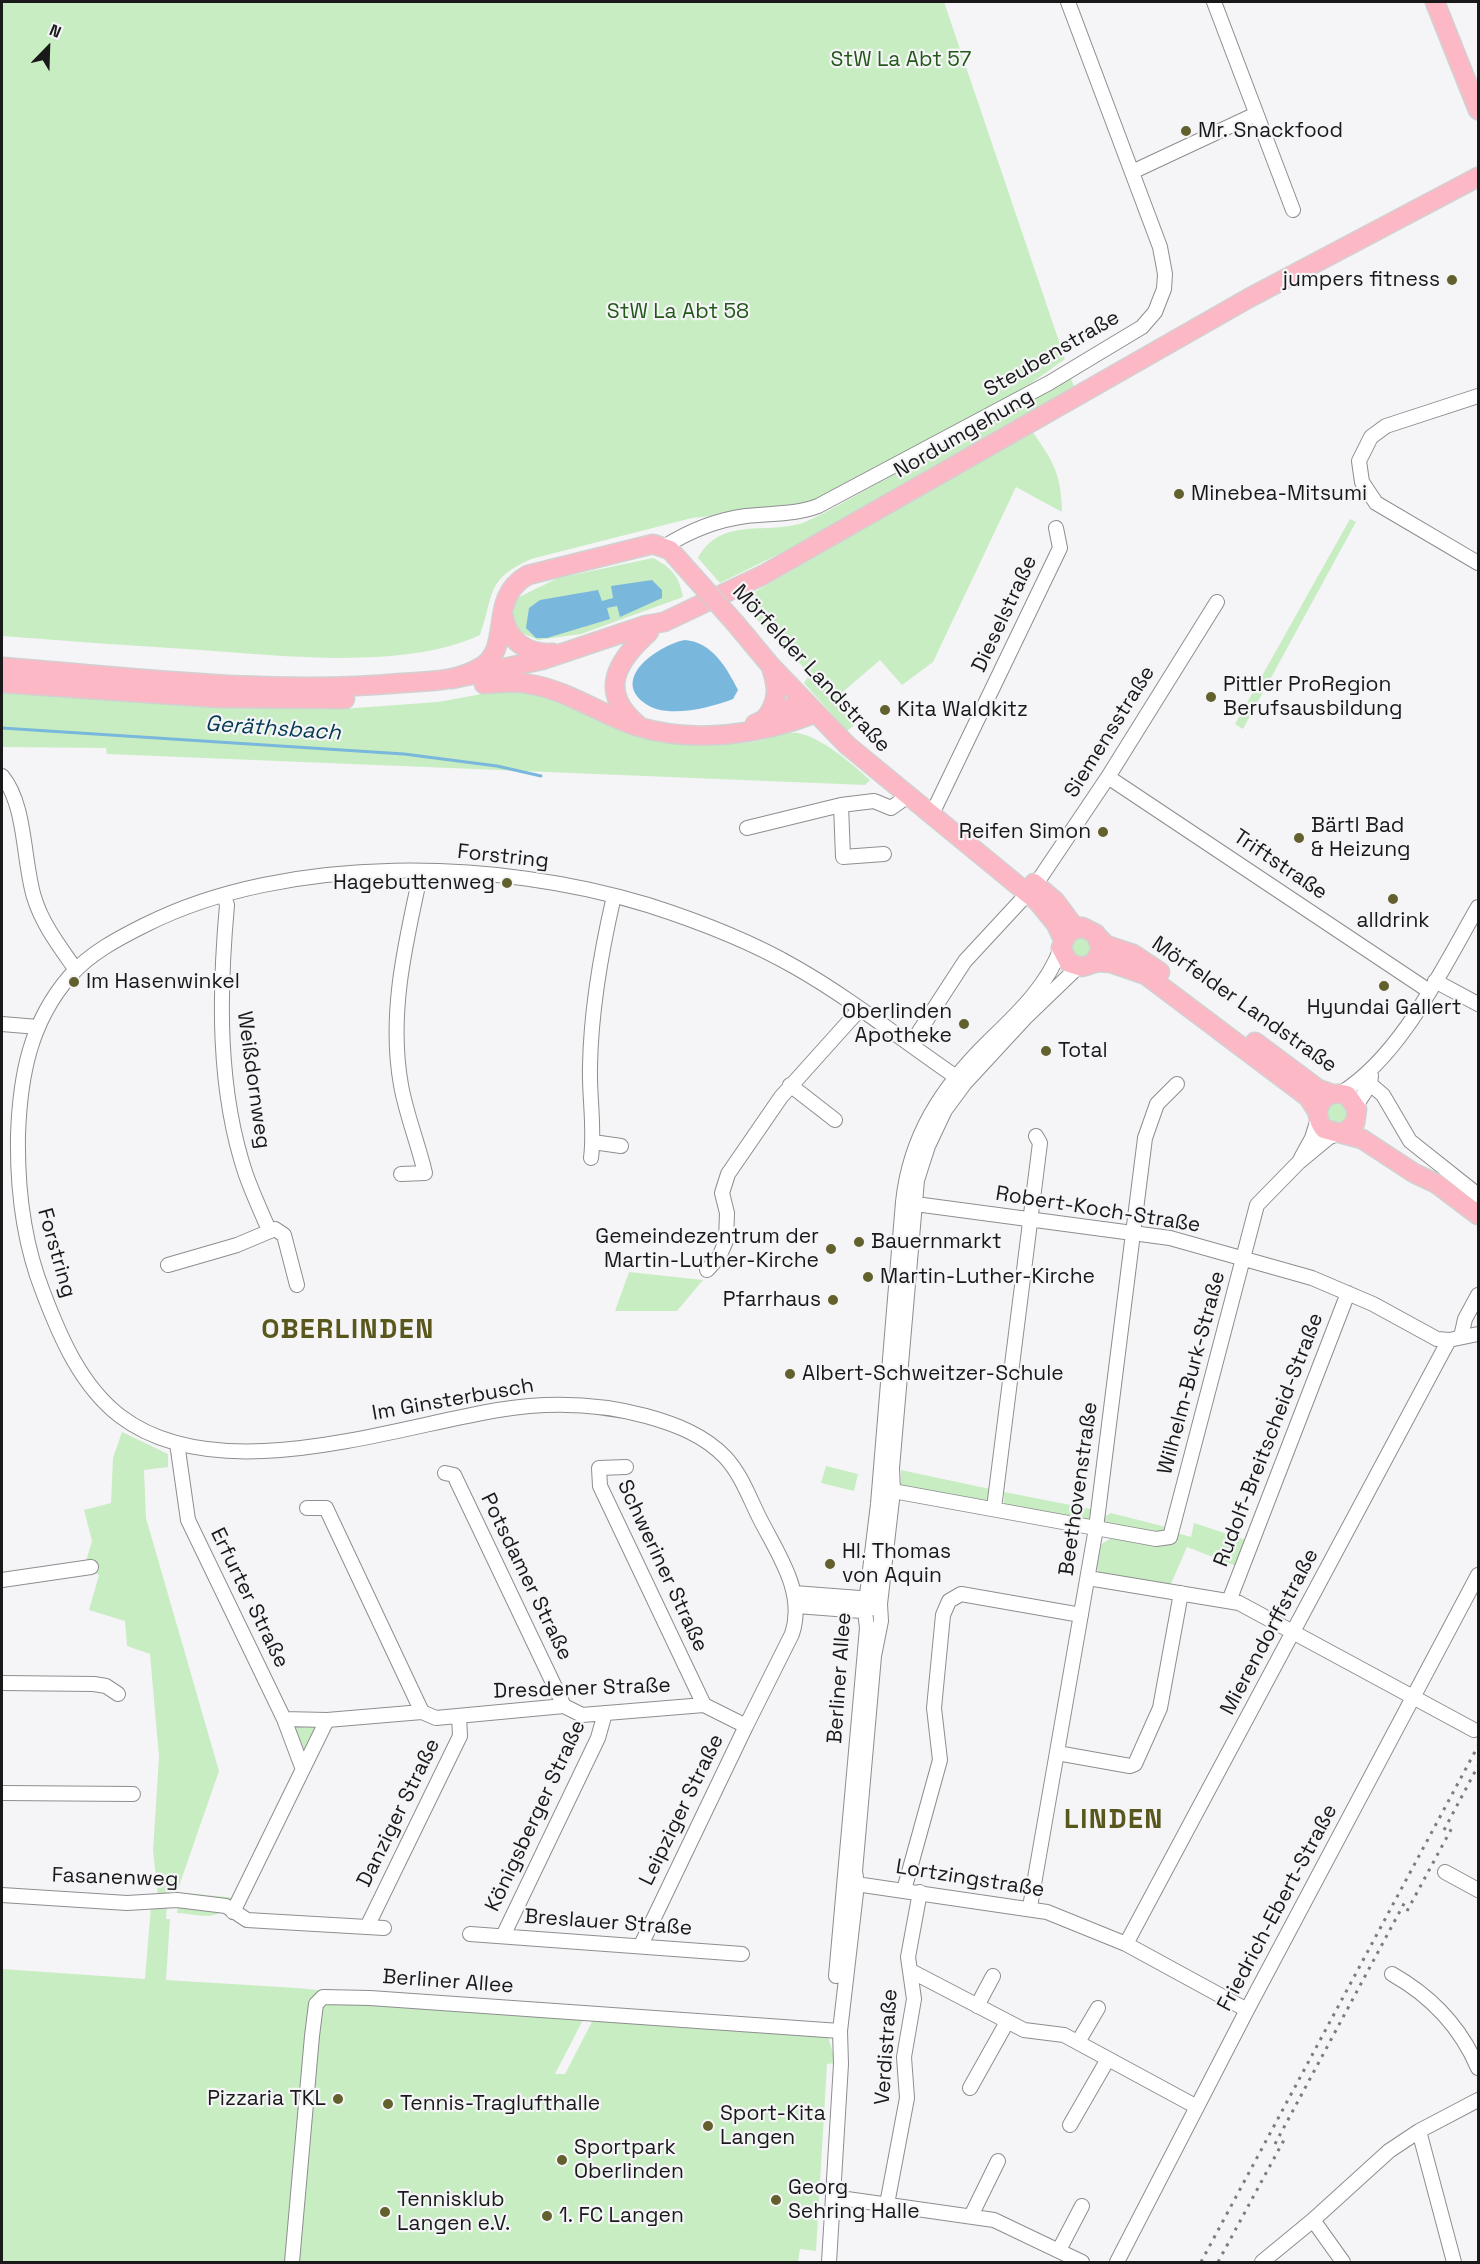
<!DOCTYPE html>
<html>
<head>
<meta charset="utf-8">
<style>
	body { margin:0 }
	#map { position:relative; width:1480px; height:2264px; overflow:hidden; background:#f5f5f8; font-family:"Space Grotesk",sans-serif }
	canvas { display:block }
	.frame { position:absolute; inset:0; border:3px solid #19191a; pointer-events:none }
	.north { position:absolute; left:18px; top:18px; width:60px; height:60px; -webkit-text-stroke:4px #f5f5f8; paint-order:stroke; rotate:23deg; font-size:16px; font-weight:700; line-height:24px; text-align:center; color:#19191a }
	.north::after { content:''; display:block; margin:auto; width:21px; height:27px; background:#19191a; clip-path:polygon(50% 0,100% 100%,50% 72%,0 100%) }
</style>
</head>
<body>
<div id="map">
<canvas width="1480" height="2264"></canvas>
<div class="frame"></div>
<div class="north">N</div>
</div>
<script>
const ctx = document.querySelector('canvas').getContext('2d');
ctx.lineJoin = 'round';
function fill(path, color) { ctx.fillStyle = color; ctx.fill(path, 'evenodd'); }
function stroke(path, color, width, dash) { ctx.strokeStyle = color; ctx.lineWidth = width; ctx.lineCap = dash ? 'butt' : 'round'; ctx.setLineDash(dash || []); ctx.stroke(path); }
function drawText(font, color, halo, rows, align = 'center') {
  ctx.font = font + ' "Space Grotesk",sans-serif'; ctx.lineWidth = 4.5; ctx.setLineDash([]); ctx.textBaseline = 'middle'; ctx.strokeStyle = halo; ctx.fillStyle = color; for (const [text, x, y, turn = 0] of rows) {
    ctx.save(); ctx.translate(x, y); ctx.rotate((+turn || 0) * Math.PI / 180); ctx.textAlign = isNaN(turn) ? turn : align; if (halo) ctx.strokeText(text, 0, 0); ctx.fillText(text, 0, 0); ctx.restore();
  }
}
fill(new Path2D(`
	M2 2H944L1065 359 1016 394 821 497 791 508 692 518 531 559C485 580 495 593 480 635 405 670 284 656 201 650 135 646 68 641 2 636Z
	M1069 375 1075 388 791 548 720 583 698 558C721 515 768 536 805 522 831 511 857 494 882 481 945 447 1007 411 1069 375Z
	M1032 431C1054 463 1061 473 1062 512L1016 487 933 662 902 685 880 660 837 697 858 722 847 731 804 683 810 674 739 601Z
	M1350 519 1356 522 1243 729 1235 724Z
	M653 558C672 568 679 576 683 597L581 634 538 640 518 631 512 616 517 598 558 578Z
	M515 692C566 696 607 732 657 740 689 746 721 745 753 742 766 740 785 731 798 733 823 738 852 764 870 780L865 785 107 754 106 748 2 747V693L341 709 438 702 487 693Z
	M1071 947a11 11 0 1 1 22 0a11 11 0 1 1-22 0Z
	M1326 1113a11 11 0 1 1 22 0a11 11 0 1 1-22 0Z
	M629 1272 703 1280 677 1311H615Z
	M122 1432 168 1454V1467L144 1470 146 1518 219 1771 177 1892 236 1898C218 1923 205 1915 177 1913L178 1906 167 1905 166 1919H170L166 1980 297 1988 585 2016 555 2074H565L595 2016 826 2030 836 2063 827 2064 816 2251 800 2249 798 2262H2V1969L145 1979 151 1906 158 1896 153 1851 159 1757 150 1654 127 1646 125 1621 89 1610 99 1575 86 1570 85 1564 92 1541 84 1510 111 1503 113 1458Z
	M826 1466 858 1474 854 1491 821 1483Z
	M901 1470 990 1489 989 1498 983 1502 901 1487Z
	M1004 1492 1091 1509 1089 1518 1086 1521 1008 1507 1004 1504Z
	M1111 1513 1178 1530 1177 1533 1191 1537 1194 1523 1246 1540 1236 1566 1187 1547 1170 1586 1101 1574 1096 1568 1100 1545 1113 1537 1103 1526 1104 1517Z
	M297 1725 318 1726 304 1753 295 1731Z`), '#c9edc2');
fill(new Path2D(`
	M652 580 662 590V598L620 617 617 606 607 608 610 619 547 638H536L526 628 529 608 540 600 598 590 602 601 613 598 611 586Z
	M685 640C712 642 727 668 738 690L733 699C710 708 664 720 643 702 611 676 662 644 685 640Z`), '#7ab7dc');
stroke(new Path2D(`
	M2 728 404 754 497 766 541 776`), '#7ab7dc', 3);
const minor = new Path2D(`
	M1214 2 1293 210
	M1132 172 1256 114
	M1478 396 1386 426 1371 437 1359 461 1362 482 1376 503 1478 563
	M664 547C689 531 716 520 746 516 770 513 795 515 818 506L1049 383 1142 327 1155 312 1164 289 1165 274 1160 247 1068 2
	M2 776C26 804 23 861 34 897 42 924 60 947 76 970
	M1108 777 1429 991
	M841 805 843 857 884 854
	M932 814 1060 548 1056 528
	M747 828 841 805 874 801 891 808 908 796
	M1036 884 1108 777 1217 602
	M224 896 227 905C219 994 217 1089 246 1175 253 1194 261 1212 269 1230
	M1435 981 1478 1004
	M2 1024 38 1027
	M911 1044 965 961 1028 893
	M1370 1084 1383 1095 1410 1141 1478 1195
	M790 1085 835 1120
	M1341 1093C1402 1055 1442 969 1478 907
	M1356 1106 1370 1084 1371 1076
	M593 1142 621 1146
	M591 1158C595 1128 589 1096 590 1066 591 1008 601 952 614 896
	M1301 1158 1312 1138 1318 1119
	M401 1174 425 1173C418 1143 406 1114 401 1085 388 1013 406 941 421 872
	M908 1203 1170 1238 1312 1278 1373 1304 1437 1339 1449 1340 1478 1334
	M168 1265 237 1245 275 1229 284 1235 297 1285
	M707 1270 719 1257 726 1241 727 1213 722 1193 728 1174 781 1097 860 1009
	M1461 1337 1465 1319 1478 1295
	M177 1443 188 1520 284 1719 302 1767
	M626 1467 599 1468 600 1486 704 1705
	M445 1473 454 1475 564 1706
	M893 1491 1156 1539 1170 1537 1257 1205 1299 1162 1328 1138 1338 1133
	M307 1508H326L422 1712
	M994 1508 1040 1143 1036 1136
	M1088 1578 1239 1603 1474 1730
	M2 1580 91 1567
	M794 1593 873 1599
	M1229 1601 1348 1293
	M797 1606 862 1611 872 1608
	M2 1683 94 1684 106 1686 118 1694
	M284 1719 327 1720 422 1712 436 1718 564 1706 582 1715 704 1705 746 1726 792 1634C806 1592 777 1553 759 1517 749 1497 741 1474 725 1457 704 1435 675 1424 646 1416 598 1403 546 1402 498 1410 390 1428 217 1490 120 1416 81 1386 60 1337 43 1292 23 1241 17 1190 18 1135 20 1076 30 1022 70 976 90 953 119 938 145 925 288 853 498 859 648 905 698 921 750 941 795 967 855 1001 908 1045 965 1083
	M1057 1753 1130 1766 1135 1764 1160 1708 1181 1593
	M2 1793 133 1794
	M1445 1872 1478 1890
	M849 1883 1047 1912 1126 1944 1247 2010
	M904 1890 940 1760 934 1708 943 1615 949 1601 961 1594 1081 1615
	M2 1895 127 1903 177 1900 226 1906 247 1920 384 1928
	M1030 1907 1096 1528 1145 1138 1157 1104 1177 1084
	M233 1912 327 1720
	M367 1927 460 1736 459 1716
	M470 1934 742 1954
	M503 1936 598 1738 605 1713
	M1126 1944 1449 1340
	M641 1945 746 1726
	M911 1971 1024 2030 1064 2035 1197 2107
	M1392 1974C1431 1996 1460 2026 1478 2068
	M836 1976 867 1628 865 1611 878 1504 903 1202C910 1136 942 1087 989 1041 1018 1013 1047 986 1061 948
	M977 2006 993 1976
	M1078 2042 1098 2008
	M970 2088 1007 2022
	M1070 2125 1108 2059
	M1419 2131 1454 2262
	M833 2197 994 2220 1082 2262
	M887 2204 907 2098 904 2057 914 1999 908 1957 920 1892
	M971 2216 998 2161
	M1313 2220 1343 2262
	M1059 2250 1082 2206
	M292 2262 312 2036 316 2004 323 1997 370 1998 840 2031
	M829 2262 841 2064 840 2031 857 1884 855 1871 874 1656 881 1621 880 1604 893 1491 892 1468 917 1180 928 1146 945 1110 965 1083 1025 1018 1078 967
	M1117 2262 1247 2010 1478 1575
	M1262 2262 1313 2220 1389 2151 1419 2131 1478 2100`);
const major = new Path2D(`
	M1435 2 1478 110
	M503 614C507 640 527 655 553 653
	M736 624 770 665 847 745 1038 902 1056 924 1063 939
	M2 667C134 677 269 695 401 683 428 681 457 682 481 667 514 647 486 598 528 575L653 544 670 550 694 577
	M452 679 542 660 646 625 664 622 763 575 1249 298 1478 177
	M2 683 217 698 345 699
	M484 684C499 683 514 681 529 684 567 690 600 714 636 726 693 744 761 735 816 713
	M765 719C779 701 778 687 771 667
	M637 724C597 691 618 660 649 632
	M755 724 798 704 814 712
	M1034 883 1055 901 1073 925 1079 927
	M1098 937 1106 945 1133 954 1160 972
	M1094 963 1101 949 1096 934 1082 927 1068 932 1061 948 1069 963 1082 967 1098 962 1111 963 1146 975 1308 1097 1317 1111
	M1255 1042 1318 1089 1332 1094
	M1345 1132 1355 1123 1357 1109 1347 1095C1324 1088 1309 1110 1324 1129L1362 1139 1414 1173 1437 1184 1478 1215`);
stroke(minor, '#8e8e91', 16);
stroke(major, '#d1d1d1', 21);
stroke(minor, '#fff', 14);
stroke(major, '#fdb8c5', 18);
stroke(new Path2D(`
	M1444 1830 1478 1766
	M1407 1911 1454 1824
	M1275 2144 1407 1898
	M1201 2262 1478 1746
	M1218 2262 1285 2138`), '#7c7c7e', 3, [3, 6]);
const majorBridge = new Path2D(`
	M694 577 736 624`);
stroke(majorBridge, '#d1d1d1', 21, []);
stroke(majorBridge, '#fdb8c5', 18);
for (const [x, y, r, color] of [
	[1186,131,6,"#62602d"],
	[1452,280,6,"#62602d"],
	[1179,494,6,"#62602d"],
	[1211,697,6,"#62602d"],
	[885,710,6,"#62602d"],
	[1103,832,6,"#62602d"],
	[1299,838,6,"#62602d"],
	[507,883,6,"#62602d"],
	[1393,899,6,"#62602d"],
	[74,982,6,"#62602d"],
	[1384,986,6,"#62602d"],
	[964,1024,6,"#62602d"],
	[1046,1051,6,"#62602d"],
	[859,1242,6,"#62602d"],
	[831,1249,6,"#62602d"],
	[868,1277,6,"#62602d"],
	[833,1300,6,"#62602d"],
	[790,1374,6,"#62602d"],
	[830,1564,6,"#62602d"],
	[338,2099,6,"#62602d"],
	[388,2104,6,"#62602d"],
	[708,2126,6,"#62602d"],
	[562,2160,6,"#62602d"],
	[776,2200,6,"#62602d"],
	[385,2212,6,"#62602d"],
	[547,2216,6,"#62602d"]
]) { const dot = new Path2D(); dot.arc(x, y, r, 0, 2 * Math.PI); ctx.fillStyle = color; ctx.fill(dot); stroke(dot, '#f5f5f8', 2); }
drawText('21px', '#235918', '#f5f5f8', [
	["StW La Abt 57",901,60],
	["StW La Abt 58",678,312]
]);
drawText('21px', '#19191a', '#f5f5f8', [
	["Mr. Snackfood",1198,131],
	["jumpers fitness",1440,280,"right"],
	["Minebea-Mitsumi",1191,494],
	["Pittler ProRegion",1223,685],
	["Berufsausbildung",1223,709],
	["Kita Waldkitz",897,710],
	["Bärtl Bad",1311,826],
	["& Heizung",1311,850],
	["Reifen Simon",1091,832,"right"],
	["Hagebuttenweg",495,883,"right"],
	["alldrink",1393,921,"center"],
	["Im Hasenwinkel",86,982],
	["Hyundai Gallert",1384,1008,"center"],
	["Oberlinden",952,1012,"right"],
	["Apotheke",952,1036,"right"],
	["Total",1058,1051],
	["Gemeindezentrum der",819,1237,"right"],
	["Martin-Luther-Kirche",819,1261,"right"],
	["Bauernmarkt",871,1242],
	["Martin-Luther-Kirche",880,1277],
	["Pfarrhaus",821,1300,"right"],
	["Albert-Schweitzer-Schule",802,1374],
	["Hl. Thomas",842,1552],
	["von Aquin",842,1576],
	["Pizzaria TKL",326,2099,"right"],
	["Tennis-Traglufthalle",400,2104],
	["Sport-Kita",720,2114],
	["Langen",720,2138],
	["Sportpark",574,2148],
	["Oberlinden",574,2172],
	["Georg",788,2188],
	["Sehring Halle",788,2212],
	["Tennisklub",397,2200],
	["Langen e.V.",397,2224],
	["1. FC Langen",559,2216]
], 'left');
drawText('21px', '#19191a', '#f5f5f8', [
	["Steubenstraße",1052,354,-30],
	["Nordumgehung",964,434,-30],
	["Dieselstraße",1005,614,-65],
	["Mörfelder Landstraße",811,669,47],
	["Siemensstraße",1110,732,-58],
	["Forstring",503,857,6],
	["Triftstraße",1280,865,34],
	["Mörfelder Landstraße",1244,1005,35],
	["Weißdornweg",253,1080,82],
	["Robert-Koch-Straße",1098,1210,9],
	["Forstring",56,1253,74],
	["Wilhelm-Burk-Straße",1192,1373,-75],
	["Im Ginsterbusch",453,1400,-10],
	["Rudolf-Breitscheid-Straße",1269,1440,-69],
	["Beethovenstraße",1079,1489,-82],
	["Schweriner Straße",662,1566,65],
	["Potsdamer Straße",526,1577,64],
	["Erfurter Straße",249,1598,64],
	["Mierendorffstraße",1270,1632,-62],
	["Berliner Allee",840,1678,-86],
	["Dresdener Straße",582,1689,-2],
	["Leipziger Straße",682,1810,-64],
	["Danziger Straße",399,1813,-64],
	["Königsberger Straße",536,1816,-65],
	["Fasanenweg",115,1878,2],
	["Lortzingstraße",970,1879,9],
	["Friedrich-Ebert-Straße",1278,1908,-62],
	["Breslauer Straße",608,1923,4],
	["Berliner Allee",448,1982,4],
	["Verdistraße",887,2047,-86]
]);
drawText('italic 22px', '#053a53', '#f5f5f8', [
	["Geräthsbach",273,729,4]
]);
ctx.letterSpacing = '1.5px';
drawText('bold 27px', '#59571c', '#f5f5f8', [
	["OBERLINDEN",348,1331],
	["LINDEN",1114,1821]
]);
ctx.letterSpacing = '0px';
</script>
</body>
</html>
